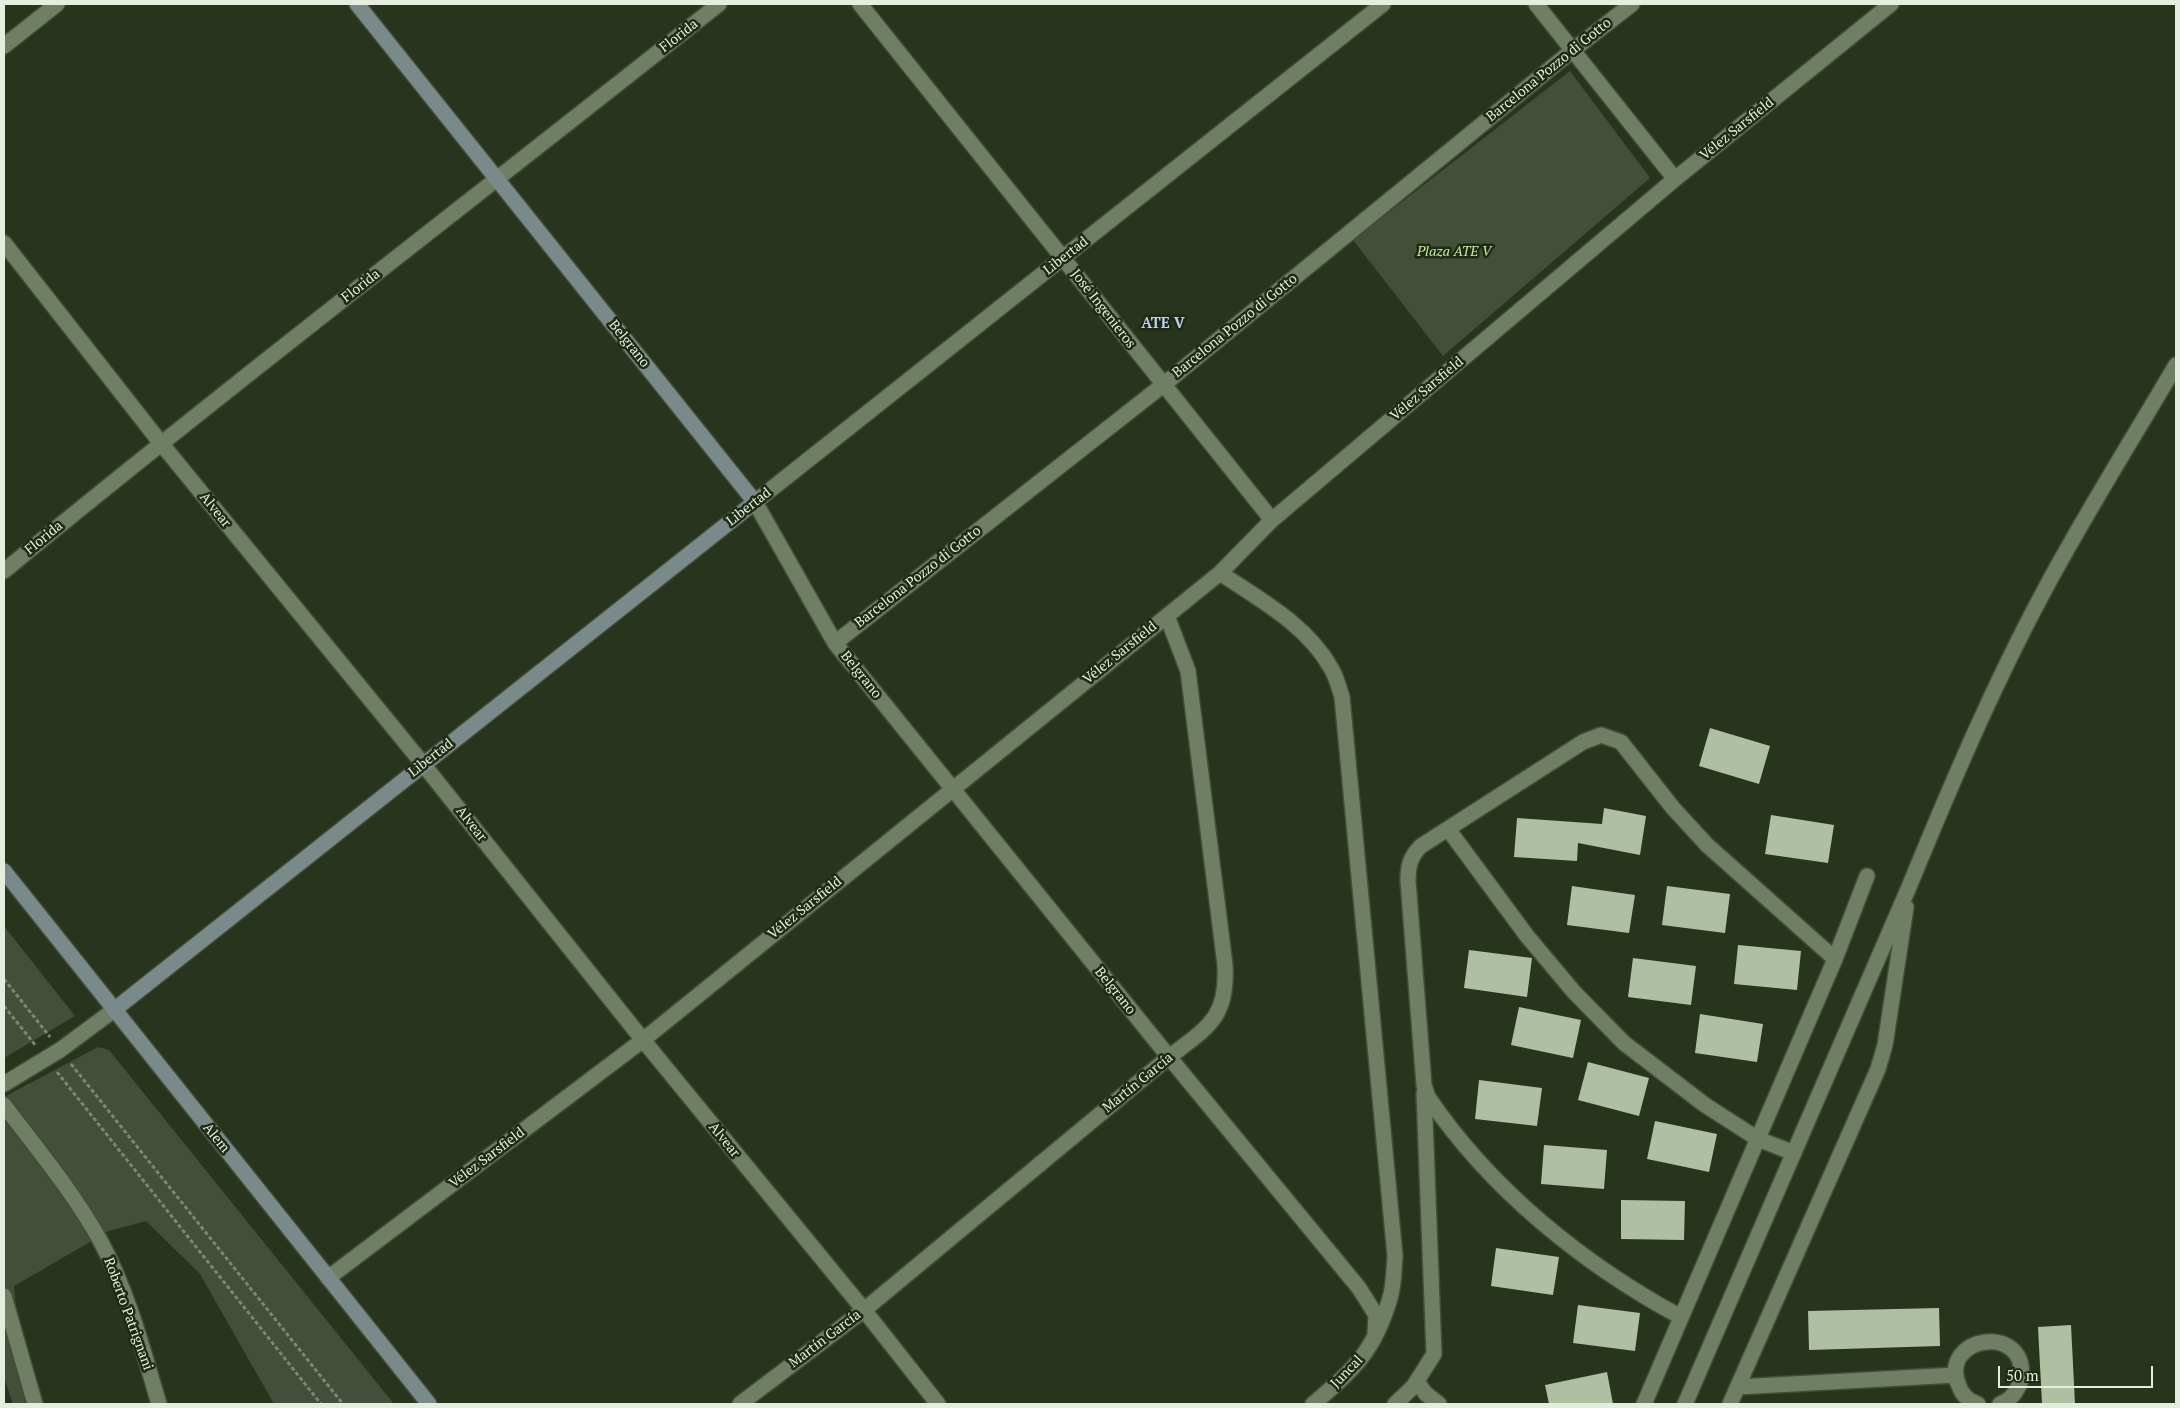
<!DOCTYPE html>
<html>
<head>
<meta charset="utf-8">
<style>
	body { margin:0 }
	#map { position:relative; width:2180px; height:1408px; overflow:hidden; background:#28341c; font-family:"PT Serif",serif }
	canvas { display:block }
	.frame { position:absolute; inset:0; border:5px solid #e4edde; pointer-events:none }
	.scale { position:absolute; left:1998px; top:1366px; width:155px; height:22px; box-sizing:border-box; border:2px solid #e4edde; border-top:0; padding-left:6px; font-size:15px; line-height:18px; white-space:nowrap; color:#e4edde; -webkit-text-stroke:4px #1e2a13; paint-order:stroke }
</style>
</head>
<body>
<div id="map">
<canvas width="2180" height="1408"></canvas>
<div class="frame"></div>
<div class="scale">50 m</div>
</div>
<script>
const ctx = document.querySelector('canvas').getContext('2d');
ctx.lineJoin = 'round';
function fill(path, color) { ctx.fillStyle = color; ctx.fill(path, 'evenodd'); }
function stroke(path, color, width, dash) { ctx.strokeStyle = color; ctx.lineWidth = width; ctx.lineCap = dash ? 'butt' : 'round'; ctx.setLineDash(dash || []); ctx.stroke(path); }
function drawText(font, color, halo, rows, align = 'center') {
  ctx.font = font + ' "PT Serif",serif'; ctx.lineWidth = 5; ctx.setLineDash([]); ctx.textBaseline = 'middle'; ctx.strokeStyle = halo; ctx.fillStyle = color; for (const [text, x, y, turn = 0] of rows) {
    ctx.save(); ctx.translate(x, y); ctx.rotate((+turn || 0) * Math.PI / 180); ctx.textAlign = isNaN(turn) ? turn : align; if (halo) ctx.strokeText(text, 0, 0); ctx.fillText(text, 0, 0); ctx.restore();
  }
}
fill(new Path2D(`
	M1570 71 1650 178 1443 356 1353 240Z
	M4 926 75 1016 4 1058Z
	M98 1047 109 1050 394 1404H274L200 1274 146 1221 109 1231 14 1286 25 1404H13L4 1377V1097Z`), '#434f39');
fill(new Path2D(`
	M1710 728 1770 746 1759 784 1699 766Z
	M1604 808 1646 816 1640 855 1578 843 1577 861 1514 857 1517 818 1602 824Z
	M1771 815 1834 825 1828 863 1765 854Z
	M1572 886 1635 895 1629 933 1567 925Z
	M1667 886 1730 894 1725 933 1662 925Z
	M1738 945 1801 951 1797 990 1734 984Z
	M1469 950 1532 958 1527 997 1464 988Z
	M1633 958 1696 966 1691 1005 1628 997Z
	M1519 1007 1581 1020 1573 1058 1511 1045Z
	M1700 1014 1763 1024 1757 1062 1695 1053Z
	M1588 1062 1649 1078 1639 1116 1578 1100Z
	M1479 1080 1542 1088 1537 1126 1475 1119Z
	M1655 1121 1717 1134 1709 1172 1647 1159Z
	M1544 1145 1607 1150 1604 1189 1541 1184Z
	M1621 1200 1685 1201 1684 1240 1621 1239Z
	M1496 1248 1559 1257 1553 1295 1491 1286Z
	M1578 1305 1640 1313 1635 1351 1573 1343Z
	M1939 1308 1940 1346 1809 1350 1808 1311Z
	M2071 1325 2075 1404H2042L2038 1327Z
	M1607 1372 1613 1404H1549L1545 1385Z`), '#afbfa2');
const street = new Path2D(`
	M860 4 1272 520
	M1536 4 1675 179
	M4 46 57 4
	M4 243 160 442 423 764 643 1040 864 1310 938 1404
	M4 571C239 378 481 193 719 4
	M1220 573C1259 599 1307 625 1331 668 1336 676 1339 687 1342 697L1395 1256C1394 1269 1394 1285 1390 1298 1375 1350 1353 1371 1313 1404
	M835 643 1163 385 1573 50 1632 4
	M1448 829 1527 936 1574 992 1624 1043 1705 1105 1758 1139 1794 1153
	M4 1084 60 1050 114 1010
	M4 1105C38 1150 74 1193 101 1242 128 1292 143 1350 159 1404
	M328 1278 643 1040 1220 573 1272 520 1675 179 1891 4
	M4 1296 35 1404
	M1681 1317C1584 1265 1490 1189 1428 1097L1424 1085 1408 881C1408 866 1410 857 1421 846L1583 742 1601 735 1621 742 1673 808 1707 845 1835 959
	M1375 1334 1376 1315 1359 1288 1169 1057 835 643 755 502 1383 4
	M1417 1382 1426 1394 1439 1404
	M1738 1387 1956 1375
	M740 1404 864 1310 1169 1057C1208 1027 1228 1018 1225 965L1188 671 1167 616
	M1395 1404 1413 1387 1434 1354 1424 1093
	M1644 1404 1835 959 1867 876
	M1685 1404 1909 887C1950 787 1993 686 2044 591 2085 514 2132 440 2176 365
	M1730 1404 1878 1069 1885 1045 1906 907
	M1978 1404C1969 1401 1962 1395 1959 1386 1937 1336 2028 1322 2021 1378 2019 1390 2011 1400 2000 1404`);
const secondary = new Path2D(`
	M4 871 429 1404
	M114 1010 755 502 357 4`);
stroke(street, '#434e39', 18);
stroke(secondary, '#434e39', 18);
stroke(new Path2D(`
	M4 979 50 1037
	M4 1006 36 1046
	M71 1064 343 1404
	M57 1072 321 1404`), '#7c8773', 3, [4, 2.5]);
stroke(street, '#707f64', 15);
stroke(secondary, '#7a8a8b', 15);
drawText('14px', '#e4edde', '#1e2a13', [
	["Florida",679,36,-38],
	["Barcelona Pozzo di Gotto",1549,70,-39],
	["Vélez Sarsfield",1737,129,-39],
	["Libertad",1066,256,-38],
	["Florida",361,286,-38],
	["José Ingenieros",1103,309,52],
	["Barcelona Pozzo di Gotto",1235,326,-39],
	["Belgrano",629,344,51],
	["Vélez Sarsfield",1427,389,-40],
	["Libertad",749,507,-38],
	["Alvear",215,510,51],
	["Florida",44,538,-39],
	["Barcelona Pozzo di Gotto",918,577,-38],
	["Vélez Sarsfield",1120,653,-39],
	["Belgrano",861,675,51],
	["Libertad",431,758,-38],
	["Alvear",471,824,52],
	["Vélez Sarsfield",805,908,-39],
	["Belgrano",1115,991,51],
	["Martín García",1138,1083,-39],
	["Alem",216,1138,51],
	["Alvear",724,1140,51],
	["Vélez Sarsfield",487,1158,-37],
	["Roberto Patrignani",128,1314,70],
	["Martín García",825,1339,-37],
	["Juncal",1347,1372,-46]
]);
drawText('italic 14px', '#c4e7a6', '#1e2a13', [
	["Plaza ATE V",1454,252]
]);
drawText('bold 15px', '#c2cef8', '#1e2a13', [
	["ATE V",1163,324]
]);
</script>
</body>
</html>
